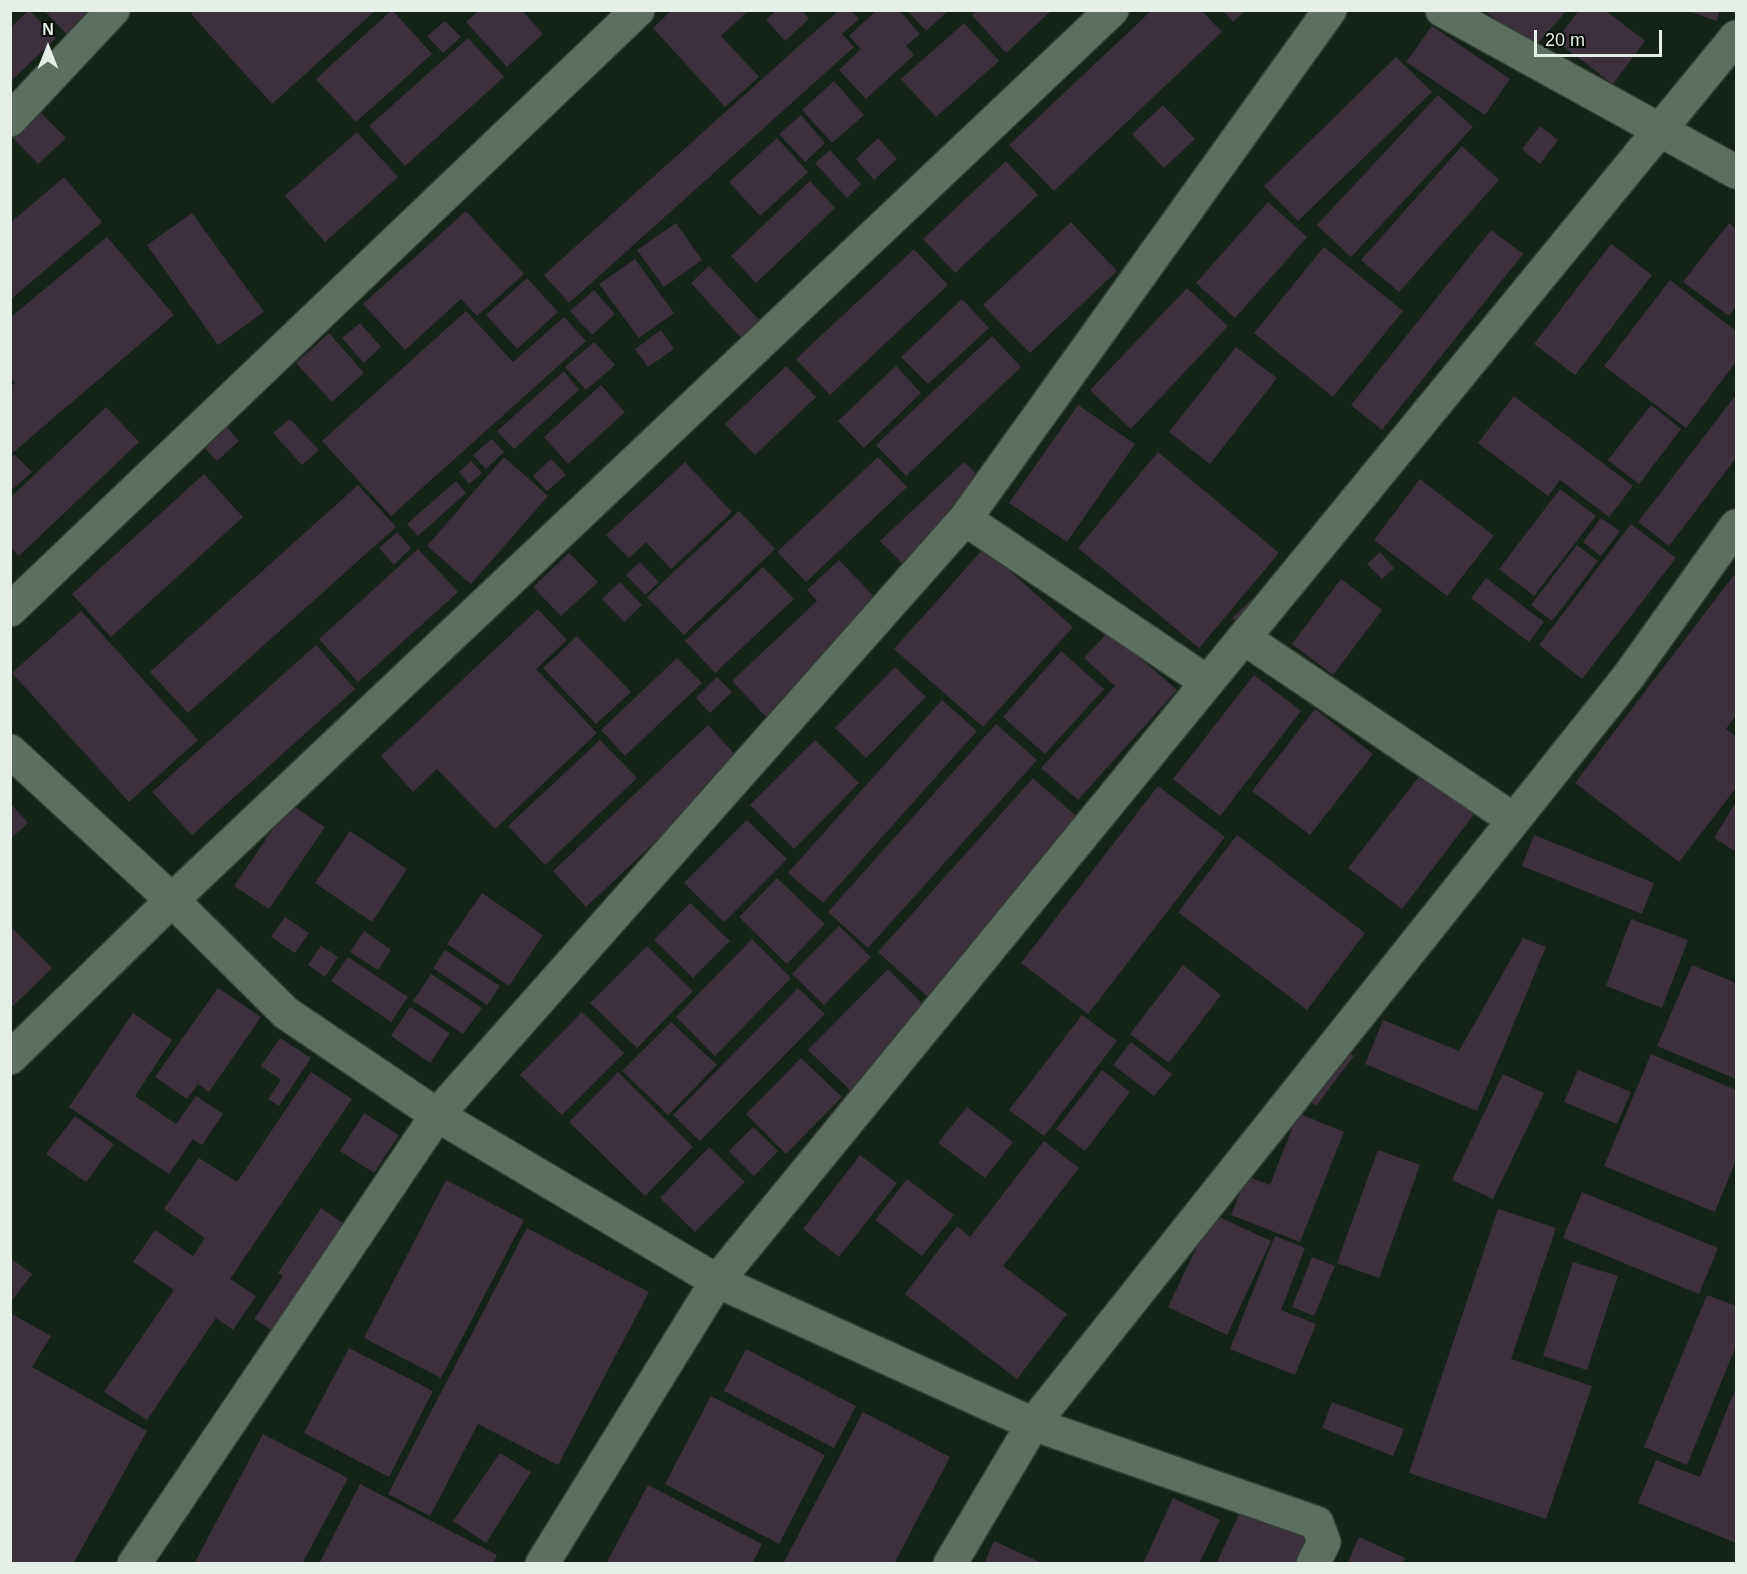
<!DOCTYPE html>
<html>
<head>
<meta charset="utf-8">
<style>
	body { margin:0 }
	#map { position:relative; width:1747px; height:1574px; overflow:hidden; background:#142217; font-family:Arial,sans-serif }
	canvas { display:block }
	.frame { position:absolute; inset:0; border:12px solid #e6efe7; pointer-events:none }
	.north { position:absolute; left:18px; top:18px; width:60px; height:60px; -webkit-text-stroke:4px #050a06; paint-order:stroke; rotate:0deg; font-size:16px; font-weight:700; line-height:24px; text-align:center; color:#e6efe7 }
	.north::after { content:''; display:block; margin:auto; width:21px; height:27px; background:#e6efe7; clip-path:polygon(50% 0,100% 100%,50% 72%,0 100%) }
	.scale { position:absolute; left:1534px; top:30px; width:128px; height:27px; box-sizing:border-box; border:3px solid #e6efe7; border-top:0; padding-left:8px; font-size:18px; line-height:21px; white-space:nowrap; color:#e6efe7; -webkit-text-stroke:4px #050a06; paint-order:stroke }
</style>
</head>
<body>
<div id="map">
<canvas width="1747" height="1574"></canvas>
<div class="frame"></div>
<div class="north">N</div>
<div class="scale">20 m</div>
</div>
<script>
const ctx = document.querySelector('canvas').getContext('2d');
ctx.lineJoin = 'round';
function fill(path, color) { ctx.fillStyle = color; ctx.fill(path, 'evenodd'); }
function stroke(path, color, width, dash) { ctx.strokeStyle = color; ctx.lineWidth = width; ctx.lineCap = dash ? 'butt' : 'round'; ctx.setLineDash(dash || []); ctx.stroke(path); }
fill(new Path2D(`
	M29 10 56 38 10 82V28Z
	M44 10H94L68 36Z
	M194 10H376L272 104 191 14Z
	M392 10 432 54 356 122 316 79Z
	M479 10H522L543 34 507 67 466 22Z
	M672 10H749L721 36 759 77 725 107 653 28Z
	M777 10H802L809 19 785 41 766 20Z
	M839 10H851L859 19 842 34 854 47 569 303 544 275Z
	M877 10H899L920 34 906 46 914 55 866 99 839 70 861 49 849 36Z
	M907 10H949L926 31Z
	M977 10H1052L1006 53 972 15Z
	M1152 10H1201L1222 32 1054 191 1009 145Z
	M1222 10H1246L1233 22Z
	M1484 10H1567L1533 49Z
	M1579 10H1605L1645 41 1613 84 1556 41Z
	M1685 10H1720L1717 21Z
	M445 21 461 37 443 53 427 36Z
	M964 23 999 61 936 117 901 79Z
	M1432 26 1510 79 1485 115 1406 62Z
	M468 38 504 77 405 166 369 126Z
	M1396 57 1432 92 1298 221 1264 186Z
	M834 81 864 115 832 143 802 110Z
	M1438 95 1473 127 1351 257 1317 225Z
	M1163 105 1195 139 1164 168 1132 134Z
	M40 112 66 138 38 164 12 137Z
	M801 115 825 143 805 162 779 134Z
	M1540 126 1558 140 1540 164 1522 149Z
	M357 132 398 177 325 242 285 196Z
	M777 138 808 172 760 216 729 182Z
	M878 138 897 159 874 180 856 159Z
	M1462 146 1499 180 1399 292 1361 260Z
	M830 150 861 184 847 198 815 163Z
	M1006 161 1038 195 955 273 923 239Z
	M64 177 102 222 10 300V223Z
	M810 181 835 208 756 283 731 256Z
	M1268 202 1307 237 1235 318 1196 283Z
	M466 211 524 274 477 316 461 299 405 350 363 304Z
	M192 213 264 312 218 345 147 245Z
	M1071 222 1117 271 1030 353 983 305Z
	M676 223 702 260 664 287 637 250Z
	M1729 223 1736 229V306L1729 316 1683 282Z
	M1491 230 1523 254 1382 430 1351 405Z
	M107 237 174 315 10 455V386L15 383 10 378V318Z
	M1611 244 1652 275 1575 375 1534 344Z
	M1324 247 1403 311 1333 397 1254 333Z
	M914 249 948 285 830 395 796 359Z
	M635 259 674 313 639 338 599 284Z
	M709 266 762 323 743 340 691 283Z
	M527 278 558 312 517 349 486 315Z
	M1670 280 1736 331V362L1686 428 1604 366Z
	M1187 288 1228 326 1131 429 1090 390Z
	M594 290 615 314 592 335 570 311Z
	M962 299 989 328 928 384 901 357Z
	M466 311 513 362 564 317 586 341 391 516 322 441Z
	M360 323 381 347 364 363 342 338Z
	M661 330 674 349 648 367 635 349Z
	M329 333 364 373 332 402 296 363Z
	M992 336 1021 367 906 476 876 445Z
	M594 342 615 365 586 390 565 367Z
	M1236 347 1277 378 1210 464 1169 432Z
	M786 366 816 397 755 455 725 424Z
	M896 366 921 393 864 448 838 421Z
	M564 371 579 390 514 449 497 431Z
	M601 385 625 412 568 464 544 437Z
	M1736 395V458L1669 546 1638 522Z
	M1514 396 1633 486 1609 517 1560 480 1548 496 1478 443Z
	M1078 405 1135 444 1067 542 1009 503Z
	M1651 405 1681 429 1639 484 1608 460Z
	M106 407 139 442 19 556 10 547V498Z
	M290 419 319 450 302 465 273 433Z
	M225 425 239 441 217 461 202 445Z
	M492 439 504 452 486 469 473 455Z
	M1158 452 1279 553 1199 648 1078 548Z
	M14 454 32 472 13 489 10 486V457Z
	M504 457 548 496 471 584 427 546Z
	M878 457 907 487 806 582 777 552Z
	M551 459 566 475 547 491 533 476Z
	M471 461 482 473 469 484 459 472Z
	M685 462 732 512 671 569 646 542 629 558 606 535Z
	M964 462 986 484 902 563 880 541Z
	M204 474 243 517 111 637 72 594Z
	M1420 479 1494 536 1447 596 1374 540Z
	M456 481 466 493 418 536 407 524Z
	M358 485 396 527 188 713 150 672Z
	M1560 489 1596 516 1534 596 1499 569Z
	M739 511 775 549 684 635 647 597Z
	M1601 518 1620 531 1601 556 1583 542Z
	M1631 524 1676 558 1582 679 1539 645Z
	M397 532 411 548 394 565 379 548Z
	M1577 545 1598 561 1552 621 1531 605Z
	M984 548 1073 627 983 727 894 649Z
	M418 549 458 592 358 682 319 639Z
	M1380 552 1394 568 1382 579 1367 564Z
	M569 553 598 582 561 616 533 587Z
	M839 560 885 608 767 718 732 681 817 601 807 590Z
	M640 562 659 582 645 595 626 575Z
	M763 567 794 599 715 673 685 641Z
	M1734 575 1736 577V715L1726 729 1736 737V788L1679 862 1575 783Z
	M1486 578 1544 622 1529 642 1471 598Z
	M1341 579 1382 610 1333 675 1292 644Z
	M620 582 642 605 624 622 602 599Z
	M1255 596 1267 608 1244 630 1232 618Z
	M538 609 567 640 536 669 597 733 495 829 437 769 413 792 381 756Z
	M81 611 198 740 129 802 12 673Z
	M1109 631 1177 690 1078 800 1041 768 1115 686 1084 658Z
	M577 636 631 692 596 724 543 668Z
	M316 645 355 689 192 835 152 792Z
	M1061 651 1104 689 1045 754 1003 717Z
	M677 658 702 683 625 756 601 730Z
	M895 667 926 697 866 758 835 728Z
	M1254 675 1301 711 1220 816 1173 779Z
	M717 677 732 692 710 713 696 698Z
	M942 700 977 731 823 903 788 873Z
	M1315 709 1373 754 1310 835 1252 791Z
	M996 724 1037 760 868 948 828 912Z
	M708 725 741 761 586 907 553 871Z
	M600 740 637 778 545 865 508 826Z
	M815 740 859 783 794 849 750 805Z
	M1425 769 1478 809 1402 909 1348 868Z
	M1033 778 1085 824 929 998 878 952Z
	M1158 786 1225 837 1088 1014 1021 963Z
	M1736 802V852L1714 838Z
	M10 803 28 823 10 839Z
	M290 804 325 827 269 909 234 886Z
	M747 820 787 859 724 922 684 883Z
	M350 831 407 869 372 922 315 883Z
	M1237 835 1365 933 1307 1010 1178 912Z
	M1534 835 1654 883 1642 914 1522 866Z
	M777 878 825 924 787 964 739 917Z
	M482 893 543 935 509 986 447 944Z
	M690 903 730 941 693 978 654 940Z
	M285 917 309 933 295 953 271 937Z
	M1631 919 1688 940 1662 1008 1606 986Z
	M10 926 52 968 10 1009Z
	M839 926 871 957 824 1005 792 974Z
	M364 931 391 950 378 970 350 952Z
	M1523 938 1546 947 1477 1111 1365 1064 1383 1020 1459 1051Z
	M752 939 791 978 715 1056 676 1017Z
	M321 946 338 957 325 977 308 965Z
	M647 946 693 991 637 1048 590 1003Z
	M445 950 500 986 487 1005 433 968Z
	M348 957 408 997 391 1022 331 981Z
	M1183 965 1221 995 1169 1063 1130 1034Z
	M1692 965 1736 983V1079L1657 1046Z
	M888 969 931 1012 852 1092 808 1050Z
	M431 974 482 1008 463 1034 413 1001Z
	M218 988 261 1017 209 1092 198 1084 187 1099 155 1077Z
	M798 988 825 1014 700 1141 673 1115Z
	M410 1007 450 1033 430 1063 391 1036Z
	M582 1012 624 1053 562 1115 520 1075Z
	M133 1013 172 1040 135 1096 176 1124 196 1096 223 1114 202 1145 193 1139 169 1174 69 1107Z
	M1082 1015 1117 1041 1044 1136 1009 1110Z
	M671 1022 717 1065 668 1115 622 1071Z
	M280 1038 311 1058 279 1106 268 1099 281 1080 261 1066Z
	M1131 1042 1172 1074 1154 1096 1113 1065Z
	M1338 1044 1354 1056 1316 1106 1300 1093Z
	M1651 1054 1736 1090V1160L1715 1212 1604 1166Z
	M801 1058 842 1097 786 1154 746 1114Z
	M1102 1070 1130 1092 1085 1151 1056 1129Z
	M1578 1070 1631 1092 1617 1124 1564 1102Z
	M311 1072 352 1099 230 1279 256 1296 233 1330 216 1318 147 1420 104 1392 174 1290 133 1262 155 1230 193 1256 205 1238 164 1209 199 1158 237 1182Z
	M618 1072 693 1147 645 1196 569 1122Z
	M1503 1074 1544 1093 1493 1199 1452 1180Z
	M967 1107 1013 1142 985 1178 938 1143Z
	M364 1113 399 1135 374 1173 340 1151Z
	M1298 1113 1344 1132 1300 1242 1231 1215 1247 1176 1270 1185Z
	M75 1116 114 1144 86 1182 46 1154Z
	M753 1127 778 1151 754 1176 729 1151Z
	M1044 1141 1079 1168 1003 1266 1067 1314 1017 1379 905 1294 957 1226 970 1237Z
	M709 1147 745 1182 695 1232 660 1198Z
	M1378 1150 1420 1165 1379 1278 1337 1263Z
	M860 1155 897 1183 839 1257 803 1229Z
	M907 1179 954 1215 922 1256 875 1220Z
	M446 1180 524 1220 441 1378 364 1338Z
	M1582 1192 1718 1248 1699 1294 1563 1238Z
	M321 1208 350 1228 278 1334 254 1319 283 1276 278 1273Z
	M1498 1209 1556 1228 1511 1359 1592 1386 1546 1519 1409 1473Z
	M1213 1214 1271 1241 1227 1335 1168 1307Z
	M527 1228 649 1292 558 1465 478 1424 430 1516 388 1494Z
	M1275 1236 1305 1248 1281 1310 1316 1324 1295 1375 1230 1349Z
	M1312 1257 1335 1266 1314 1316 1292 1307Z
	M10 1258 32 1274 10 1303Z
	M1573 1262 1618 1276 1587 1370 1543 1356Z
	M1707 1295 1736 1306V1346L1687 1465 1644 1447Z
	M10 1313 51 1336 32 1367 147 1431 73 1564H10Z
	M349 1348 433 1391 389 1477 304 1433Z
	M746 1349 856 1406 834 1448 724 1391Z
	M1734 1392 1736 1393V1543L1638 1503 1656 1460 1700 1477Z
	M711 1396 825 1455 779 1544 665 1484Z
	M1332 1402 1404 1429 1393 1456 1322 1428Z
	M863 1412 950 1457 894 1564H783Z
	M263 1434 348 1478 302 1564H194Z
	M500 1453 531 1472 486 1543 453 1521Z
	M360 1484 497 1555 493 1564H319Z
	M648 1485 762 1544 752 1564H606Z
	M1173 1498 1220 1520 1199 1564H1143Z
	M1242 1508 1307 1537 1295 1564H1216Z
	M1359 1537 1405 1558 1402 1564H1347Z
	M994 1541 1044 1564H984Z`), '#3d303d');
const minor = new Path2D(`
	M1442 10 1736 172
	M10 120 113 10
	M965 519 1207 682
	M10 610 638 10
	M1244 638 1514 820
	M10 751 172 900 286 1013 437 1115 717 1281 1033 1424 1317 1523 1324 1542 1313 1564
	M10 1058 172 900 1112 10
	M134 1564 437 1115 965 519 1330 10
	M542 1564 717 1281 1736 37
	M950 1564 1033 1424 1628 677 1736 526`);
stroke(minor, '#343d35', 36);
stroke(minor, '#5e6e61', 33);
</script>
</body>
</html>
